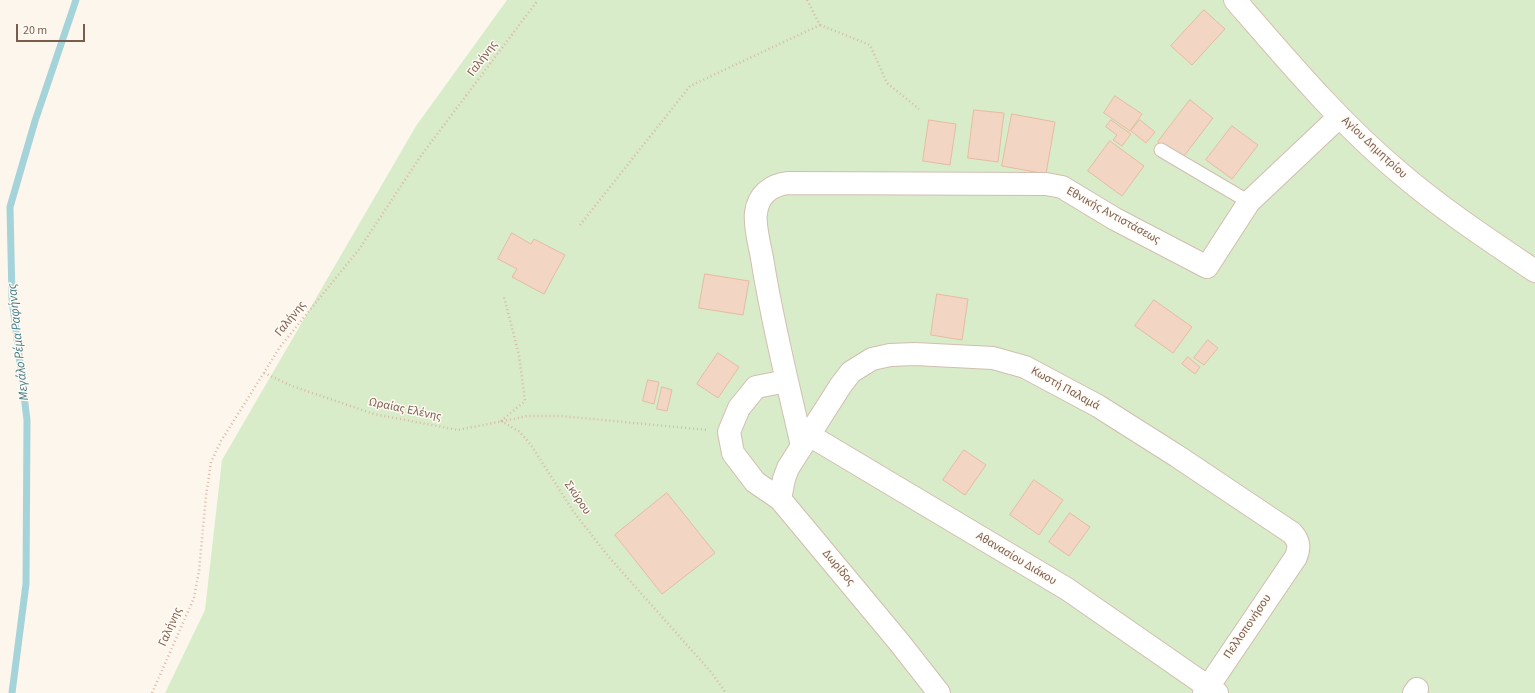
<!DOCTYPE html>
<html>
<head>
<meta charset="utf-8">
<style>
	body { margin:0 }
	#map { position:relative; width:1535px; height:693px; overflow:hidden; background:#fdf6ec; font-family:"Source Sans 3",sans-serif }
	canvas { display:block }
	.scale { position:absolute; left:16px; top:24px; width:69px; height:18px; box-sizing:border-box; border:2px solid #7a5c4d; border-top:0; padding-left:5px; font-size:12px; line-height:14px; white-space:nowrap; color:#7a5c4d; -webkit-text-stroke:3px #fffaf3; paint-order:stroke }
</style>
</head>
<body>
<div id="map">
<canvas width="1535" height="693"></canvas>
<div class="scale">20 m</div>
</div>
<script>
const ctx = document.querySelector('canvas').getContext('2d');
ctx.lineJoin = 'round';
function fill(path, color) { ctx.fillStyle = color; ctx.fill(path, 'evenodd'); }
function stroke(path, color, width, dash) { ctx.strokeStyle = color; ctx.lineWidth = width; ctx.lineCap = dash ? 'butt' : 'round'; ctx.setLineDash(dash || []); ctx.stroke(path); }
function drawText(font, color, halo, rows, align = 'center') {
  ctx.font = font + ' "Source Sans 3",sans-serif'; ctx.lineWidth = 3; ctx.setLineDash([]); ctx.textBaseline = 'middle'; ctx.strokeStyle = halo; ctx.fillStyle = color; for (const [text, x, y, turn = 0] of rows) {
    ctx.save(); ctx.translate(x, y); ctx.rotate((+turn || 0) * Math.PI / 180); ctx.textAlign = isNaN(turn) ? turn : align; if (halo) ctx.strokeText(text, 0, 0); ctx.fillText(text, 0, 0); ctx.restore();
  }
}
fill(new Path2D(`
	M507 0H1535V693H165L205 610 222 460 416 126Z`), '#d8ecc9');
stroke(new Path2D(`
	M12 693 26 584 27 420 12 298 10 207 35 121 76 0`), '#a5d3da', 7);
const building = new Path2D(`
	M1204 10 1225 29 1192 65 1171 46Z
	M1115 96 1142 114 1130 131 1104 113Z
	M1190 100 1213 118 1181 160 1158 142Z
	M974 110 1004 113 998 162 968 158Z
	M1012 114 1055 122 1046 174 1002 166Z
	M929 120 956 124 950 165 923 161Z
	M1111 120 1131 134 1122 146 1113 140 1117 135 1106 127Z
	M1140 120 1155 132 1146 143 1131 131Z
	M1232 126 1258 145 1232 179 1206 160Z
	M1110 141 1144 166 1122 196 1088 171Z
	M512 233 531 244 534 239 565 255 544 294 512 277 517 269 498 259Z
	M705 274 749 281 743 315 699 308Z
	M937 294 968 299 962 340 931 335Z
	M1154 300 1192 327 1173 353 1135 326Z
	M1208 340 1218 348 1204 365 1194 358Z
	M718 353 739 367 718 398 697 384Z
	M1188 357 1200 367 1195 374 1182 364Z
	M648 380 659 382 654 404 643 401Z
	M662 387 672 390 667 411 657 409Z
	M964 450 986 465 965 495 943 480Z
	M1034 480 1063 500 1039 535 1010 515Z
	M667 493 715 553 662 594 615 535Z
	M1070 513 1090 527 1069 556 1049 542Z`);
fill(building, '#f3d5c3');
stroke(building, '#e6bba3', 1);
const lane = new Path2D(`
	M1161 150 1249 202`);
const street = new Path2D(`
	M809 435 1067 589 1217 693
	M802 446C788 384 772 322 762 258 760 247 754 224 756 213 758 195 771 185 788 183L1046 184 1062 187 1115 219 1207 267 1249 202 1339 117
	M780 499 755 482 733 453 729 432 739 408 756 387 787 381
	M939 693 899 642 780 499 784 479 788 468 841 385 851 372 872 359 890 355 915 354 993 358 1025 367 1098 406 1177 456 1292 533C1299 541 1300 547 1296 557L1204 693
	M1414 693 1417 689`);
const secondary = new Path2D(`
	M1235 0C1287 60 1339 122 1400 173 1442 209 1489 240 1535 271`);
stroke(lane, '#d1beb0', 15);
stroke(street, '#d1beb0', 24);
stroke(secondary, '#d6c0b0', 24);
stroke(new Path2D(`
	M820 25 870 45 887 83 919 109
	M580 225 690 86 820 25 807 0
	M264 373 292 386 374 414 458 430 528 416H561L708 430
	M501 421 520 432 531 445 573 511 608 556 711 672 726 693
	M501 421 525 401 519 355 504 297
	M152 693 194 598 199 571 206 496 211 462 221 441 280 347 360 248 420 157 538 0`), '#d9b8a5', 2.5, [1, 3]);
stroke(lane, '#fff', 13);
stroke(street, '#fff', 22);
stroke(secondary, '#fff', 22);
drawText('12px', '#7a5c4d', '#fffaf3', [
	["Γαλήνης",483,59,-53],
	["Αγίου Δημητρίου",1374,148,43],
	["Εθνικής Αντιστάσεως",1113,216,29],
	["Γαλήνης",291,319,-51],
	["Κωστή Παλαμά",1065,389,29],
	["Ωραίας Ελένης",405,410,12],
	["Σκύρου",577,498,56],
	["Αθανασίου Διάκου",1016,559,31],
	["Δωρίδος",838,568,50],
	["Γαλήνης",171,627,-66],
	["Πελλοπονήσου",1248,627,-56]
]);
drawText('italic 13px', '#437c86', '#fffaf3', [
	["Μεγάλο Ρέμα Ραφήνας",19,342,-96]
]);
</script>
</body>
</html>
